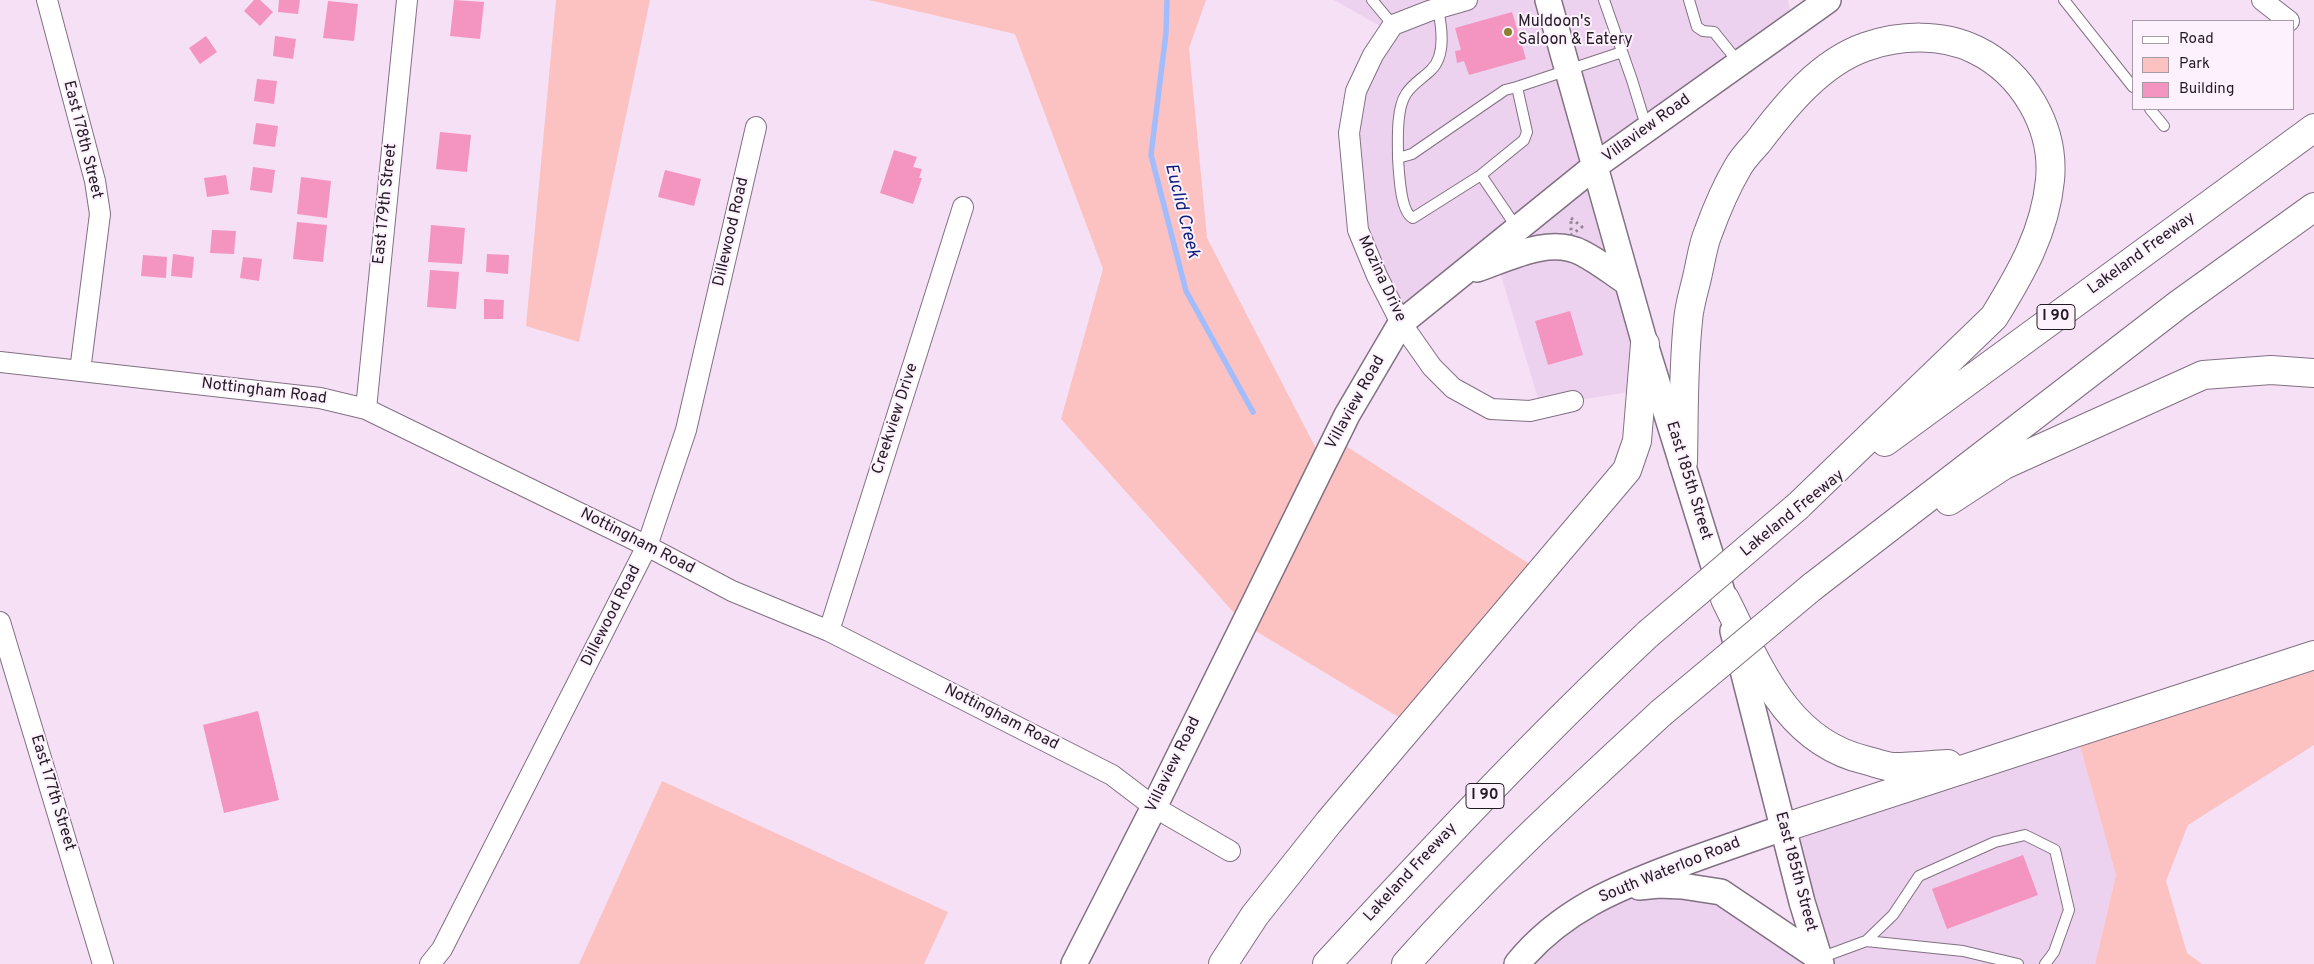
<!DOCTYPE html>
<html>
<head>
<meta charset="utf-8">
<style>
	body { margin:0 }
	#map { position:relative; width:2314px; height:964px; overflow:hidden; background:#f5e0f6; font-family:Overpass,sans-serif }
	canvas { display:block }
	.legend { position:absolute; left:2132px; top:20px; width:162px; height:90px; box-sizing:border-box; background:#fdf1fe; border:1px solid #a59ba6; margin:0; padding:6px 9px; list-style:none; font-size:15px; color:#221b23 }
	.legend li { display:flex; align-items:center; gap:10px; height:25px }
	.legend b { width:25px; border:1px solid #a59ba6 }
</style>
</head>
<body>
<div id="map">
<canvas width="2314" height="964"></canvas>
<ul class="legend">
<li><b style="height:6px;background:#fff"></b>Road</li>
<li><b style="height:14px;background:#fcc2c1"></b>Park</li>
<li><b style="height:14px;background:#f395c0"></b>Building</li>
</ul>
</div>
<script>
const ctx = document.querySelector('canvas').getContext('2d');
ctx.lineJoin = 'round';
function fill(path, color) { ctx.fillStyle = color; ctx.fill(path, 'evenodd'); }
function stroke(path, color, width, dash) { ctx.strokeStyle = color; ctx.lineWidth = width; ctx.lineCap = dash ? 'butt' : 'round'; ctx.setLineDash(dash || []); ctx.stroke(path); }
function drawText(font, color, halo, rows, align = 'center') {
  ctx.font = font + ' Overpass,sans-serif'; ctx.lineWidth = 4; ctx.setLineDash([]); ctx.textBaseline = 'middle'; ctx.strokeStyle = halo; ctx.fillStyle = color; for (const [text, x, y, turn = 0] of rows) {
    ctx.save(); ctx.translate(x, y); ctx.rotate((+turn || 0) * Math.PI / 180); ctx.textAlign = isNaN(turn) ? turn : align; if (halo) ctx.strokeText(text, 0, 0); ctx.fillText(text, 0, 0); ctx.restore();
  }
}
fill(new Path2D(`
	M1334 0H1788L1794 24 1595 166 1645 344 1641 390 1573 401 1541 408 1493 249 1401 323 1377 276 1349 133 1389 31Z
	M2076 732 2116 875 2095 964H1517L1614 889 1682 886 1803 946 1783 828Z`), '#ecd2ee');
fill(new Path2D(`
	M556 0H650L579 342 526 326Z
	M869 0H1206L1189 48 1207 238 1323 462 1335 439 1542 572 1412 725 1244 624 1061 419 1103 269 1015 34Z
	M2314 655V745L2188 825 2166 881 2187 953 2202 964H2095L2116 875 2076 732Z
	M662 781 948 912 924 964H579Z`), '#fcc2c1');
stroke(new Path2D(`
	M1167 0 1166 33 1151 155 1186 291 1253 412`), '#a1bdfe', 5.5);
fill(new Path2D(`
	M254 0H260L273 12 260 26 244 11Z
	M279 0H300L298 14 278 12Z
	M454 0 484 2 480 39 450 36Z
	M328 1 358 4 354 41 323 38Z
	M1512 12 1526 59 1469 75 1464 61 1457 63 1455 51 1461 50 1455 28Z
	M206 36 217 52 200 64 189 48Z
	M275 36 296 39 293 59 273 56Z
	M257 79 277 81 274 104 254 101Z
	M256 123 278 126 275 147 253 144Z
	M440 132 471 135 467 172 436 169Z
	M894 150 917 157 913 167 922 169 919 178H922L913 204 880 193Z
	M253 167 275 170 272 193 250 190Z
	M665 170 701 179 694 206 658 197Z
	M226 175 229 194 207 197 204 178Z
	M301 177 331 181 327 218 297 214Z
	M297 222 327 225 323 262 293 259Z
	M431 225 465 228 462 264 428 262Z
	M212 230 236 231 234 254 210 253Z
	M173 254 194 257 192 278 171 276Z
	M487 254 509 255 508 274 486 272Z
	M143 255 167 257 166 278 141 276Z
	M243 257 262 259 259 281 240 278Z
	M430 270 459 272 456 309 427 307Z
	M484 299 504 300 503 319H484Z
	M1570 311 1583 355 1548 365 1535 321Z
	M258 711 279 800 224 813 203 725Z
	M2023 855 2038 895 1947 929 1932 889Z`), '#f395c0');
const service = new Path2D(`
	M1372 0 1393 25
	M1604 0 1632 80 1647 129
	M1689 0 1697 27 1703 31 1714 32 1739 63
	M2064 0 2133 87
	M1517 87 1622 52
	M2150 109 2164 126
	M1398 158C1399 172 1400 212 1413 218L1481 175 1524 140 1527 132 1517 87 1505 90 1412 154 1398 158C1398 141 1396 109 1406 94 1412 84 1423 78 1431 70 1446 56 1442 28 1438 9
	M1481 175 1517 228
	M1866 941 1893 915 1919 876 1995 842 2025 835 2055 850 2069 910 2054 952 2045 964
	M1820 958 1866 941 1963 951 2018 964`);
const minor = new Path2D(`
	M47 0 95 181 100 214 80 371
	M1467 0 1429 11 1393 25 1373 55 1356 91 1349 133 1358 230 1377 276 1401 323 1432 367 1453 388 1491 409 1530 411 1573 401
	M2262 0 2289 21
	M0 362 320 398 366 409 647 546 732 591 829 631 1112 775 1154 807 1230 851
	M366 409 407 0
	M0 622 103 964
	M829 631 963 207
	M430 964 442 949 647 546 686 430 756 127`);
const tertiary = new Path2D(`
	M1548 0 1645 344 1722 592
	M1477 269C1509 258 1550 236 1582 253 1598 261 1613 273 1628 283
	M1733 631 1802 902 1821 964
	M1639 887 1659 885 1682 886 1721 892 1819 958
	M1074 964 1154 807 1347 415 1401 323 1595 166 1828 0
	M1517 964C1560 911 1616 888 1678 865 1713 852 1748 840 1783 828`);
const motorway = new Path2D(`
	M1885 442 2314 128
	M1683 462C1684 415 1683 368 1688 321 1689 305 1695 288 1698 273 1701 260 1703 245 1708 233 1716 211 1726 187 1738 167 1743 158 1751 150 1758 142 1786 105 1820 63 1865 47 1899 35 1942 33 1976 50 2023 73 2055 127 2050 180 2045 232 2021 273 1994 317L1798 506
	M1949 501 2004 465 2203 375 2271 370 2314 373
	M1812 587 2179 304 2314 207
	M1725 599C1758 664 1785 741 1865 760 1874 762 1885 767 1894 767 1912 767 1930 765 1948 764
	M1783 828 2314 655
	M1223 964 1255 915 1329 822 1627 470 1637 441 1645 344
	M1327 964C1431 851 1536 739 1648 634
	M1406 964C1485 875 1573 794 1661 713`);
stroke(service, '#827083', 12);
stroke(minor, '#827083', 22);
stroke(tertiary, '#827083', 28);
stroke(motorway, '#827083', 30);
stroke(new Path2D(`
	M1571 218 1582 227 1571 235Z`), '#928493', 3, [2.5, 4]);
stroke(service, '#fff', 10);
stroke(minor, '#fff', 20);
stroke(tertiary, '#fff', 25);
stroke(motorway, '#fff', 28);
const motorwayBridge = new Path2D(`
	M1648 634 1798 506
	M1661 713 1812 587`);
stroke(motorwayBridge, '#827083', 30, []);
stroke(motorwayBridge, '#fff', 28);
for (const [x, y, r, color] of [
	[1508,32,5,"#88822a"]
]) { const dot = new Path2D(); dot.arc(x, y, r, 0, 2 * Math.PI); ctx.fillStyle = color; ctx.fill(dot); stroke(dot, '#fdf1fe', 2); }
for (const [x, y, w] of [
	[2056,317,38],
	[1485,796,38]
]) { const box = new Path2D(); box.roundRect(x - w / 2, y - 12.5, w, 25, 4); ctx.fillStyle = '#fdf1fe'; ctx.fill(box); stroke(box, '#221b23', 1); }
drawText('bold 15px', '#221b23', null, [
	["I 90",2056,317],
	["I 90",1485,796]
]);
drawText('16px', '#221b23', '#fdf1fe', [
	["Muldoon's",1518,23],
	["Saloon & Eatery",1518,41]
], 'left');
drawText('16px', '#221b23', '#fdf1fe', [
	["Villaview Road",1647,129,-36],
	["East 178th Street",82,140,76],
	["East 179th Street",386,204,-84],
	["Dillewood Road",732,232,-77],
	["Lakeland Freeway",2142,254,-36],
	["Mozina Drive",1381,279,65],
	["Nottingham Road",264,392,7],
	["Villaview Road",1356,403,-61],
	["Creekview Drive",896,419,-72],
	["East 185th Street",1688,481,73],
	["Lakeland Freeway",1793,514,-39],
	["Nottingham Road",637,542,27],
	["Dillewood Road",612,616,-63],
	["Nottingham Road",1001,718,27],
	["Villaview Road",1174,765,-64],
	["East 177th Street",52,793,73],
	["South Waterloo Road",1670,871,-22],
	["East 185th Street",1795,872,75],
	["Lakeland Freeway",1411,873,-47]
]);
drawText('italic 18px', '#0e217c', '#fdf1fe', [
	["Euclid Creek",1181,211,76]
]);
</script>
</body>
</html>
